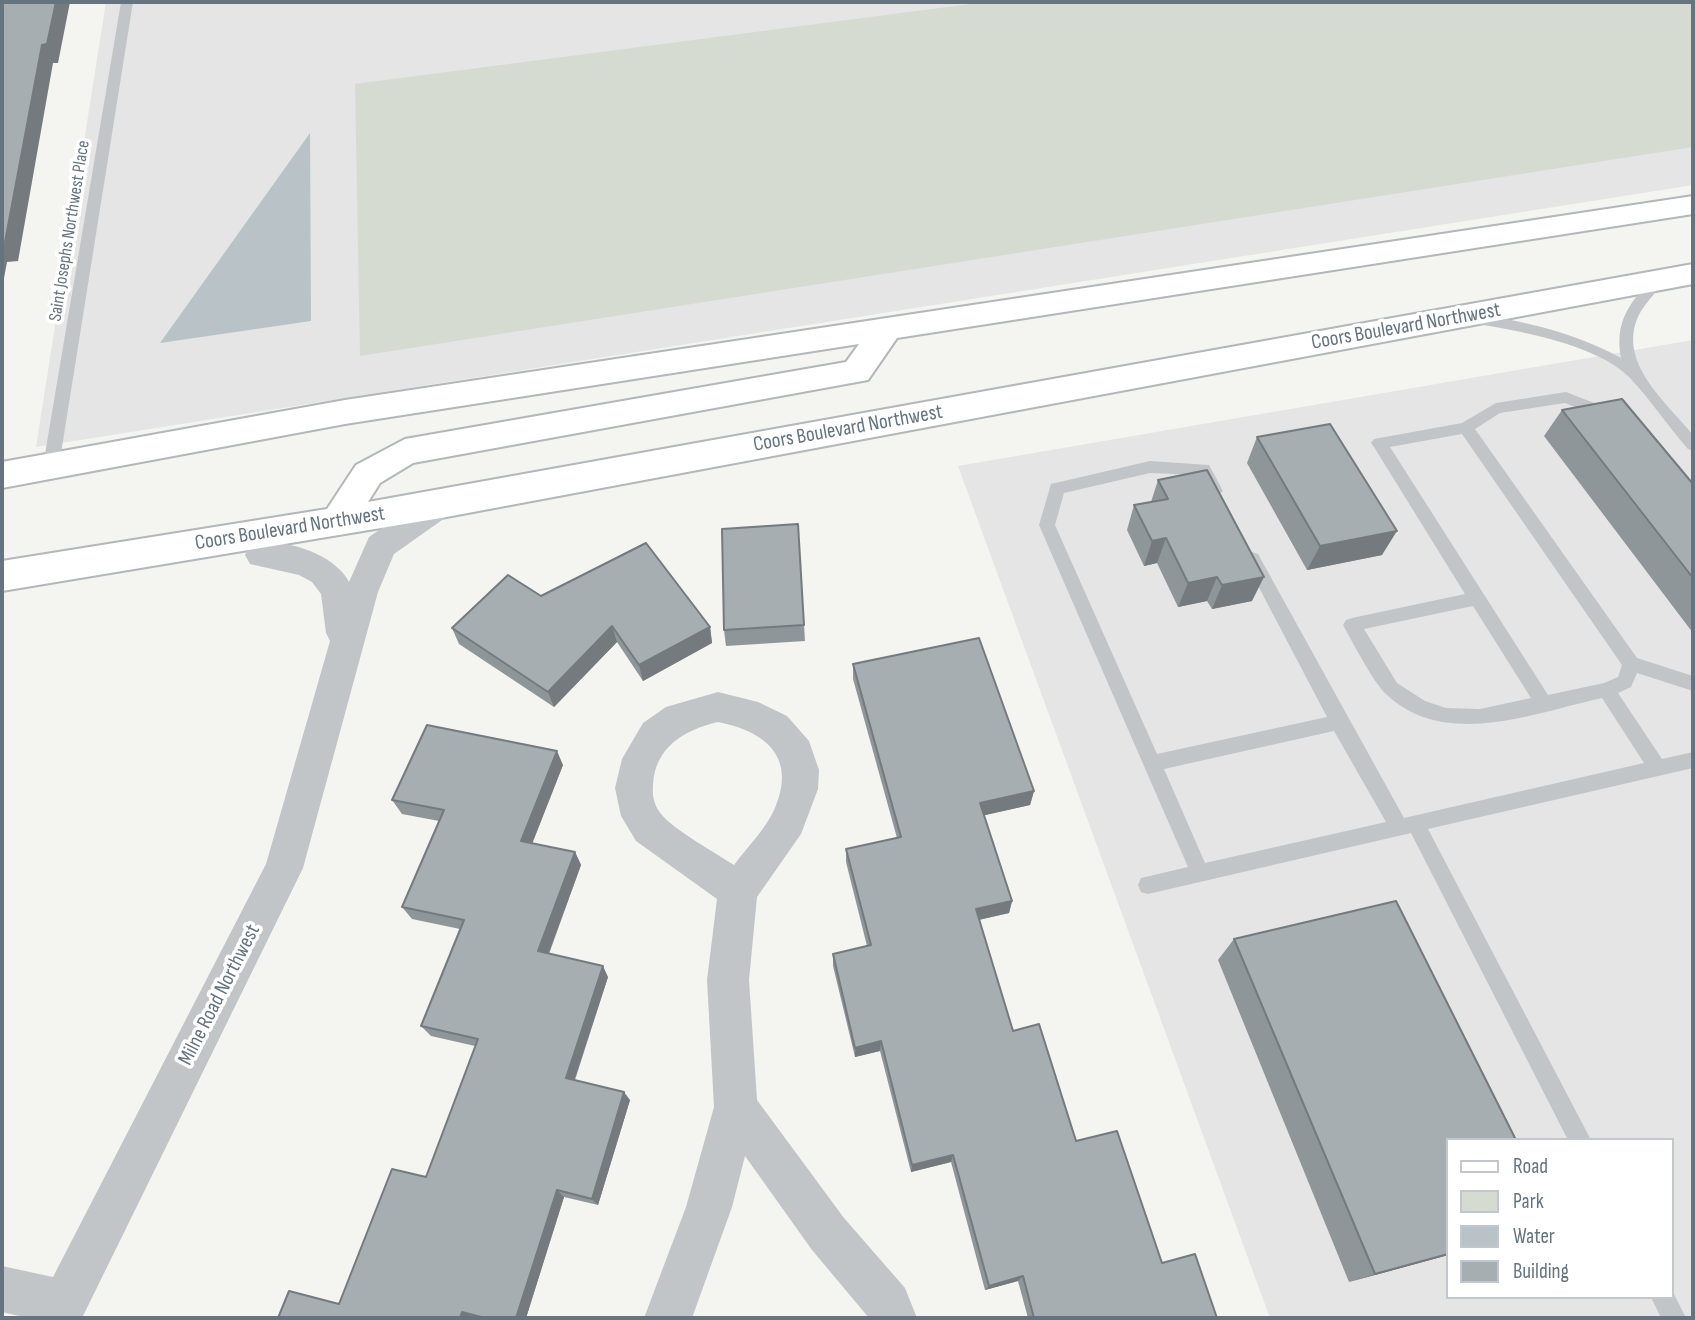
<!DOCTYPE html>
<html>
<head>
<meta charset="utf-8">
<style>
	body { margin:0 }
	#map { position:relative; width:1695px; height:1320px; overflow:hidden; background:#f4f4f0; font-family:"Sofia Sans Condensed",sans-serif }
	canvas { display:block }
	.frame { position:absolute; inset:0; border:4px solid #65747f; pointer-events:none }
	.legend { position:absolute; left:1446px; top:1138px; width:228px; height:161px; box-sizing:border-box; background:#fff; border:2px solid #c1c7cc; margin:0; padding:9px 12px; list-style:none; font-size:21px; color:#65747f }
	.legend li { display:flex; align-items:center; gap:14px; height:35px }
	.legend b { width:35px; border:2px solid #c1c7cc }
</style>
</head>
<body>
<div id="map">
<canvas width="1695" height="1320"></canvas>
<div class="frame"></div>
<ul class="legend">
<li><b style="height:9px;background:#fff"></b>Road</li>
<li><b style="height:19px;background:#d5dbd1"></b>Park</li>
<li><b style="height:19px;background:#b9c3c7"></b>Water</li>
<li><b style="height:19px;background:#a6aeb2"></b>Building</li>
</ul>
</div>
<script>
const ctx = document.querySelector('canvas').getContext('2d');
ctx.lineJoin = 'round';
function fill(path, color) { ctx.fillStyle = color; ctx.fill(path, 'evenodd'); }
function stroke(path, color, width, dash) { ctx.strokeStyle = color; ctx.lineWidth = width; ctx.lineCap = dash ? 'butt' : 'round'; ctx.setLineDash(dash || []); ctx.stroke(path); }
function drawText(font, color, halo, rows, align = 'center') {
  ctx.font = font + ' "Sofia Sans Condensed",sans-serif'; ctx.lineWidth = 7; ctx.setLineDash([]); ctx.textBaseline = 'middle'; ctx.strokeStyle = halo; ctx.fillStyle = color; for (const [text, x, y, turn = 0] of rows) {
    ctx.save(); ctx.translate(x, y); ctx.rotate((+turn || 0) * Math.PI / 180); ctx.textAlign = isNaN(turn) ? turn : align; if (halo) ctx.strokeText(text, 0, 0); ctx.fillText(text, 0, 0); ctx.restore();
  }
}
fill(new Path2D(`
	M106 2H1693V185L36 447Z
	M1693 340V1318H1270L958 466ZM1448 1140H1672V1297H1448Z`), '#e4e5e4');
fill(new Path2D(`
	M986 2H1693V147L360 356 355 84Z`), '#d5dbd1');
fill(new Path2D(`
	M310 133 311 321 160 343Z`), '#b9c3c7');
const primary = new Path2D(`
	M1693 196V214L897 338 868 380 413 463 380 483 368 502 1693 264V284L441 518 2 591V561L327 509 356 465 405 439 846 362 859 344 345 424 2 488V462L345 400Z`);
stroke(primary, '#b3b7b9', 4);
fill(new Path2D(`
	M121 2H133L59 466 51 472 43 466Z
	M1657 276 1664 281C1655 295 1641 306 1636 322 1621 366 1668 404 1693 435V451L1688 449C1668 426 1650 399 1629 377 1596 344 1516 330 1471 323L1464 318 1471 313C1523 321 1574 332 1621 358 1616 330 1623 312 1641 291 1646 285 1650 279 1657 276Z
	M1566 392 1612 410 1615 414 1607 420 1565 403 1500 413 1475 429 1637 658 1693 676V691L1637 673 1631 687 1618 693 1662 759 1693 752V768L1428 829 1591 1140H1568L1411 833 1148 894 1141 892 1138 885 1141 878 1188 867 1039 525 1051 484 1150 461 1209 465 1223 491 1215 497 1209 495 1198 475 1150 473 1064 493 1055 525 1157 754 1327 717 1244 559 1252 552 1258 554 1404 818 1644 763 1602 698C1534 713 1444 750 1386 694 1373 682 1352 641 1343 625L1346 620 1352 618 1465 594 1374 447 1371 443 1374 439 1462 423 1496 403ZM1462 434 1622 665 1618 677 1604 683 1548 695 1390 447ZM1473 606 1531 698 1480 709 1446 708 1425 701 1397 683 1364 629ZM1334 731 1386 822 1205 863 1164 769Z
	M1672 1290 1686 1318H1661L1651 1297H1672Z`), '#c2c5c8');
fill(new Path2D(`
	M441 492 452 495 457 504 452 513 394 554 378 592 303 868 82 1318H28L2 1312V1266L53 1277 266 864 330 641 326 633 321 594 312 582 299 575 250 564 245 555 250 546C281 536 334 553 349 582L369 537 430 495Z
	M718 692 758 702 787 716 809 741 819 770 818 789 801 834 757 897 749 980 757 1100 844 1218 905 1288 917 1318H869L812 1250 745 1156 732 1207 692 1318H644L686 1207 714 1107 707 980 717 899 636 841 621 816 615 788 622 759 643 723 666 707ZM718 722C765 731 797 757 775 808 766 829 747 847 734 865 717 854 673 829 662 815 654 806 652 796 653 785 655 747 684 730 718 722Z`), '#c2c5c8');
fill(primary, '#fff');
fill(new Path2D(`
	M1562 410 1693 484V633L1544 436Z
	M1257 437 1382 555 1307 570 1247 463Z
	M1158 480 1252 601 1212 609 1207 601 1178 607 1157 563 1144 566 1127 530 1134 505 1151 502Z
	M798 524 805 641 726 646 724 630Z
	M541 596 710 627 712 643 643 681 617 642 554 707 459 644 452 628Z
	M853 664 1034 791 1030 805 984 815 1012 901 1009 913 979 920 1013 1031 1076 1141 1162 1263 1217 1318H1028L1018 1281 985 1290 951 1162 911 1172 880 1051 855 1057 833 966V954L867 946 846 862V849L897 838 853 679Z
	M563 765 532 844 575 852 581 865 549 954 608 977 575 1080 630 1100 598 1205 564 1197 526 1318H481L473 1316 339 1304 426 1177 475 1046 431 1036 421 1026 460 929 412 919 402 907 439 821 402 814 392 800Z
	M1234 939 1448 1140V1255L1349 1282 1218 960Z`), '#8f9699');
fill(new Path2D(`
	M56 2H70L58 63H53L18 261 7 262 2 289V242L42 45Z
	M2 329 4 332 2 346Z
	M1397 531 1382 555 1307 570 1320 546Z
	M1166 538 1157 563 1144 566 1152 541Z
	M1217 577 1207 601 1178 607 1188 583Z
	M1264 577 1252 601 1212 609 1222 585Z
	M612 626 617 642 554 707 548 692Z
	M710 627 712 643 643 681 639 665Z
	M557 751 563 765 528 854 521 841Z
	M1034 791 1030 805 977 817 980 803Z
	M575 852 581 865 545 963 538 951Z
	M1012 901 1009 913 973 921 976 909Z
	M603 966 608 977 572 1087 566 1078Z
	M881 1041 880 1051 855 1057V1048Z
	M624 1092 630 1100 598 1205 592 1199Z
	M953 1155 951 1162 911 1172 912 1165Z
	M557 1190 564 1197 526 1318H516Z
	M1448 1254V1255L1349 1282 1375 1274Z
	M1023 1276 1018 1281 985 1290 989 1286Z
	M462 1312 473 1316 472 1318H460Z`), '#747a7d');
const building = new Path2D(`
	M2 2H56L47 44 42 45 5 242H2Z
	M1622 399 1693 484V578L1562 410Z
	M1330 424 1397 531 1320 546 1257 437Z
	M1207 470 1264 577 1222 585 1217 577 1188 583 1166 538 1152 541 1134 505 1168 499 1158 480Z
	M798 524 804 625 724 630 722 529Z
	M646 543 710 627 639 665 612 626 548 692 452 628 508 575 541 596Z
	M979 638 1034 791 980 803 1012 901 976 909 1013 1031 1039 1024 1076 1141 1117 1131 1162 1263 1195 1254 1217 1318H1034L1023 1276 989 1286 953 1155 912 1165 881 1041 855 1048 833 954 871 945 846 849 901 837 853 664Z
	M427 725 557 751 521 841 575 852 538 951 603 966 566 1078 624 1092 592 1199 557 1190 516 1318H485L462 1312 460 1318H278L289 1291 339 1304 392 1169 426 1177 478 1039 421 1026 464 920 402 907 444 810 392 800Z
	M1396 901 1516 1140H1448V1254L1375 1274 1234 939Z`);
fill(building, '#a6aeb2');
stroke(building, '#747a7d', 2);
drawText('18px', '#65747f', '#fff', [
	["Saint Josephs Northwest Place",70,231,-81]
]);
drawText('21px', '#65747f', '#fff', [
	["Coors Boulevard Northwest",1406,327,-10],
	["Coors Boulevard Northwest",848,429,-10],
	["Coors Boulevard Northwest",290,529,-9],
	["Milne Road Northwest",220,995,-63]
]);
</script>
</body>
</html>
